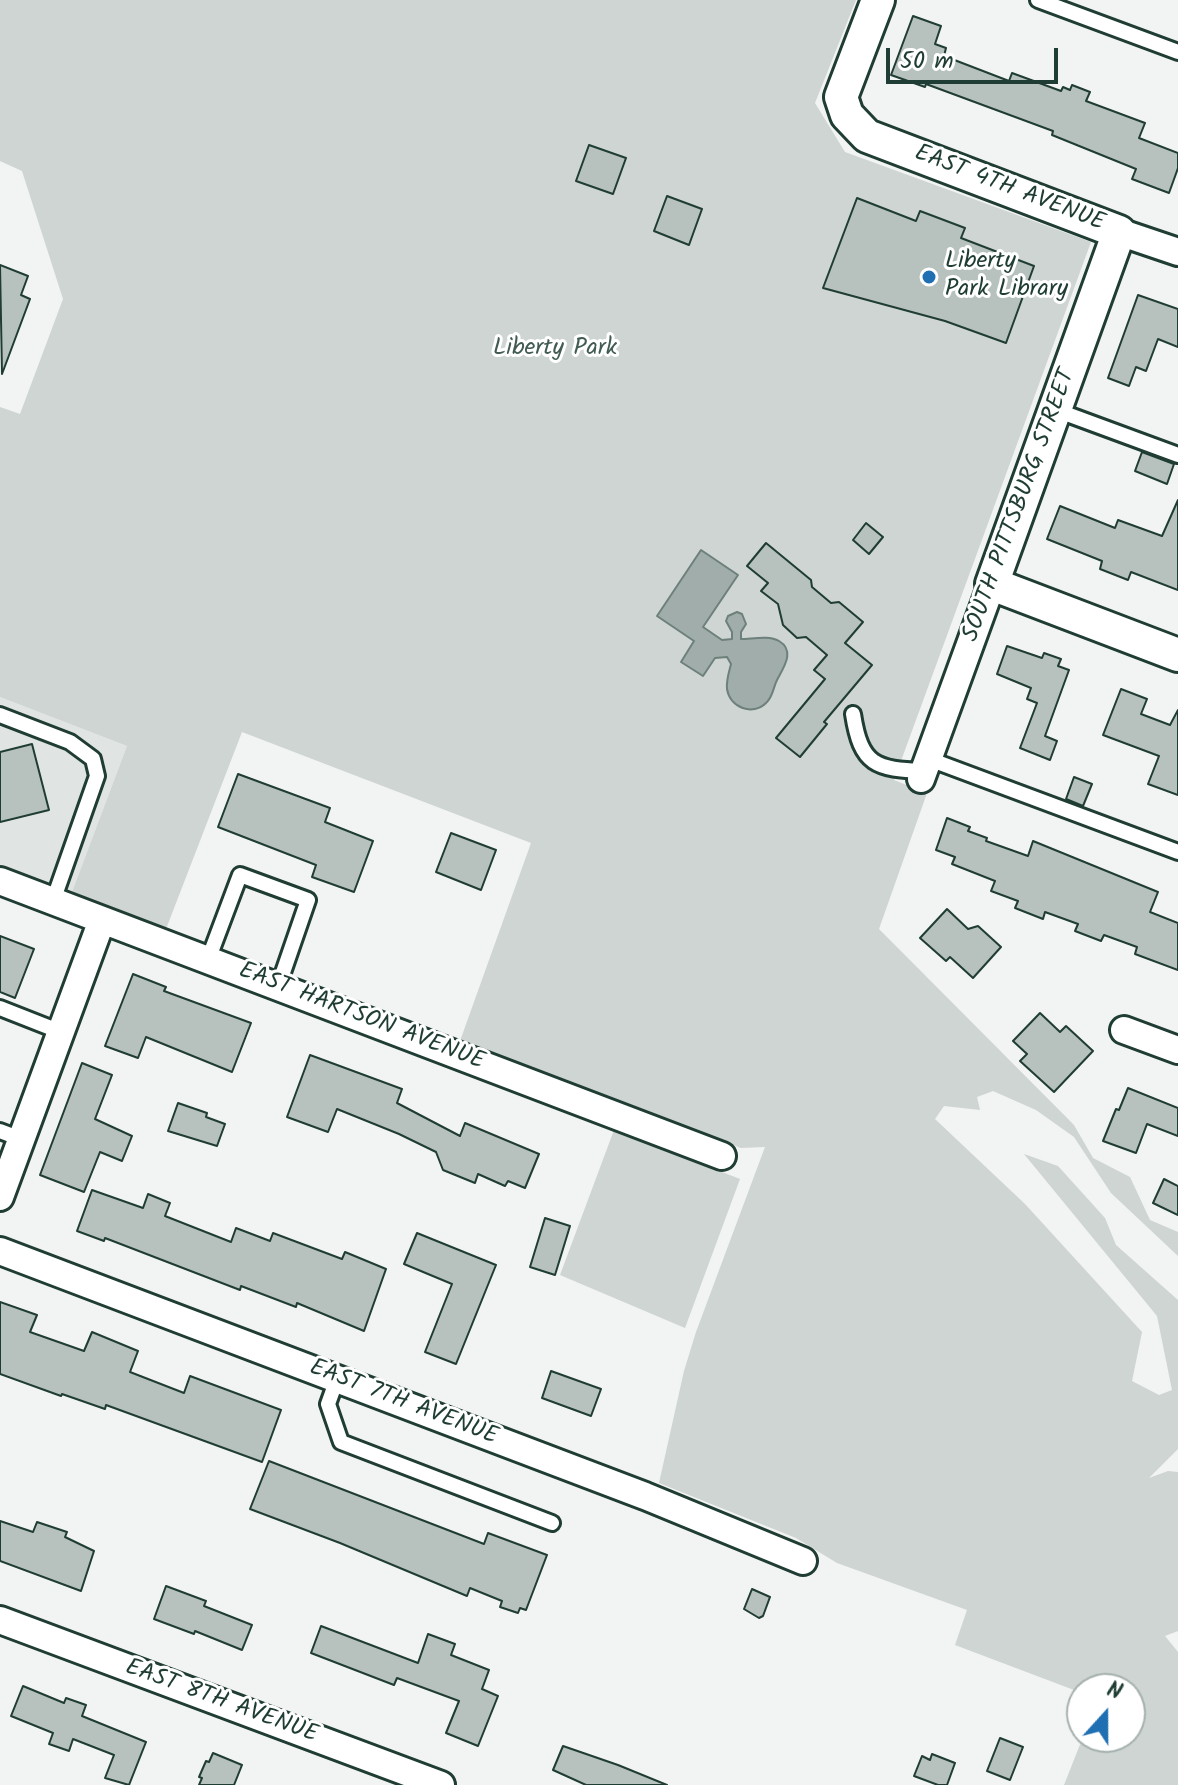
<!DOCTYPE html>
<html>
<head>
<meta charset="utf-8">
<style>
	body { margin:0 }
	#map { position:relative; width:1178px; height:1785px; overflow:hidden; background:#f2f3f3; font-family:Kalam,sans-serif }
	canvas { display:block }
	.north { position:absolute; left:1066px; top:1673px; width:80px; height:80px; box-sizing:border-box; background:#fff; border:2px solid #a5b1ae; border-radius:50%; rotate:21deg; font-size:22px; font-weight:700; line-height:32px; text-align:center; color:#1f3d34 }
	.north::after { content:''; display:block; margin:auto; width:28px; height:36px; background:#1f6fb2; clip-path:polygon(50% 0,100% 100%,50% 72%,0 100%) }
	.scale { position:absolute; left:886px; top:48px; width:172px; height:36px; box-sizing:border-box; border:4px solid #1f3d34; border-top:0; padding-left:10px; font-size:24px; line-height:28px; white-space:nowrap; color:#1f3d34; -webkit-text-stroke:6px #fff; paint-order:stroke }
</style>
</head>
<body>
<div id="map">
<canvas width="1178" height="1785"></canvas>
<div class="north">N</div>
<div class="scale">50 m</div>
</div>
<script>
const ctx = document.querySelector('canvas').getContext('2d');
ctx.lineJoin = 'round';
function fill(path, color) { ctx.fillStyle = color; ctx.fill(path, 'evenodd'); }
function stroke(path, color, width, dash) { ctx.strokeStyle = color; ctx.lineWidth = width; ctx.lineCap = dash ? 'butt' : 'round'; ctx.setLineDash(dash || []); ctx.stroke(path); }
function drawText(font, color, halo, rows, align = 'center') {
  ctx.font = font + ' Kalam,sans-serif'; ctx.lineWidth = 6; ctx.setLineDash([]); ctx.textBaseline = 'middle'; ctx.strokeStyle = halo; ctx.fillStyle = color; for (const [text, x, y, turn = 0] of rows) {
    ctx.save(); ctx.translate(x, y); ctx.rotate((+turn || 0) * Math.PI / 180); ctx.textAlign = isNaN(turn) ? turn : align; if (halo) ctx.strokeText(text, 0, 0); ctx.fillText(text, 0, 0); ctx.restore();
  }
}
fill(new Path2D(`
	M0 697 127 746 72 892 0 865Z`), '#e0e4e3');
fill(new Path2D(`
	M0 0H856L815 103 845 152 1091 242 894 780 927 793 879 929 1074 1125 1093 1158 1130 1177 1150 1220 1178 1232V1256L1111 1193 1074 1137 1036 1110 993 1091 977 1097 980 1110 944 1106 935 1119 1025 1204 1142 1332 1132 1381 1159 1395 1172 1390 1157 1316 1024 1154 1058 1166 1105 1218 1116 1245 1178 1300V1449L1149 1478 1168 1471 1178 1472V1631L1165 1636 1178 1652V1785H1064L1083 1737H1130V1689H1082V1693L955 1645 967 1610 837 1563 796 1538 659 1483 684 1371 696 1332 765 1147 741 1148 460 1041 531 843 242 732 166 929 72 892 127 746 0 697V407L20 414 63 299 22 171 0 161Z
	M614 1130 740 1179 685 1328 560 1275Z`), '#ced5d3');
const water = new Path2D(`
	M701 550 738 575 703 627 722 640 732 639V632L726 621 728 616 737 612 742 614 746 624 741 632V639C752 639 769 635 779 641 796 651 783 668 777 680 773 688 773 697 766 703 753 716 730 708 727 689 726 681 729 672 731 664L727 657 715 658 703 676 681 662 694 641 657 616Z`);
fill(water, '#a1adaa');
stroke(water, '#6d807b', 2);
const building = new Path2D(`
	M913 16 941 26 935 44 946 48 944 56 1009 81 1012 73 1061 91 1063 87 1070 90 1072 85 1090 92 1086 101 1145 123 1139 138 1178 153V168L1169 193 1132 179 1136 169 1052 135 1053 131 926 84 925 87 891 75Z
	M589 145 626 158 613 194 576 181Z
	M667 196 702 209 689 245 654 231Z
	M857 198 916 221 920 211 965 228 961 238 1034 266 1006 343 945 321 823 288Z
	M0 265 28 276 21 295 30 299 2 374Z
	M1138 295 1178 309V347L1158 339 1146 371 1136 367 1129 386 1108 378Z
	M1142 452 1174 464 1167 484 1135 471Z
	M1178 500V590L1131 572 1128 580 1100 569 1102 561 1047 539 1060 506 1115 528 1118 520 1162 536Z
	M866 523 883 537 869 554 853 540Z
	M766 543 811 580 812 587 831 603 839 602 863 622 845 643 872 665 824 722 827 724 800 757 776 738 825 679 814 670 827 655 806 637 797 638 783 625 778 604 761 591 768 583 747 566Z
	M1007 646 1042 658 1044 653 1061 659 1058 666 1069 670 1045 736 1057 741 1050 760 1020 748 1037 703 1027 699 1031 688 997 674Z
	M1121 689 1147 699 1141 714 1170 725 1178 710V795L1148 784 1159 756 1103 735Z
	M32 744 49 810 0 822V752Z
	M238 774 330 808 325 822 373 841 354 892 312 877 316 865 218 827Z
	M1074 777 1092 784 1083 806 1066 799Z
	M947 818 970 827 968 831 987 838 986 841 1028 856 1033 841 1158 892 1150 912 1178 923V970L1135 954 1137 947 1104 935 1101 941 1075 931 1078 924 1045 912 1043 919 1015 908 1018 901 991 891 995 881 952 864 955 857 936 850Z
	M451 833 496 850 481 890 436 872Z
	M947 909 968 929 978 926 1001 947 973 978 950 957 946 961 920 938Z
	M0 936 34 949 15 998 0 992Z
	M133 974 166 987 164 991 251 1023 232 1072 146 1037 138 1058 105 1046Z
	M1040 1013 1060 1032 1066 1026 1093 1051 1054 1092 1020 1061 1027 1054 1013 1041Z
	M310 1055 402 1089 397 1103 460 1136 465 1123 539 1154 525 1188 508 1181 505 1186 478 1174 475 1183 443 1170 436 1152 399 1134 337 1109 328 1132 287 1117Z
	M82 1063 112 1075 95 1119 132 1136 122 1161 100 1152 84 1192 40 1175Z
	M1128 1088 1178 1108V1136L1147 1124 1136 1153 1103 1141 1116 1109 1119 1110Z
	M178 1103 207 1113 206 1117 225 1124 217 1146 168 1131Z
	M1164 1179 1178 1186V1215L1153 1203Z
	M92 1190 143 1208 148 1194 170 1203 165 1216 231 1242 236 1228 270 1241 273 1233 342 1259 345 1252 386 1269 364 1331 297 1303 296 1307 241 1286 240 1290 105 1238 104 1241 77 1231Z
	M545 1218 570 1226 555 1275 530 1267Z
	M417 1233 496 1265 456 1364 425 1352 452 1284 404 1264Z
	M0 1302 37 1315 30 1332 84 1351 92 1332 138 1351 130 1372 184 1393 190 1376 281 1410 262 1462 106 1405 105 1409 62 1394 61 1396 0 1374Z
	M551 1371 601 1389 591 1416 542 1398Z
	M269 1461 484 1544 488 1533 547 1555 526 1610 520 1608 518 1613 500 1607 502 1601 470 1588 467 1596 340 1543 250 1509Z
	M0 1521 33 1532 37 1522 67 1532 65 1537 94 1551 81 1591 0 1561Z
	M166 1586 206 1601 204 1606 252 1625 242 1650 195 1631 194 1634 154 1619Z
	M752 1589 770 1597 763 1616 759 1618 744 1609Z
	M321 1626 418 1663 428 1634 455 1644 451 1655 489 1670 482 1689 498 1696 478 1746 446 1733 459 1701 397 1678 394 1685 311 1653Z
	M23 1686 64 1703 66 1698 86 1705 82 1716 146 1742 129 1785 105 1778 114 1755 73 1739 69 1751 49 1744 53 1733 11 1716Z
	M1000 1738 1023 1747 1010 1780 987 1771Z
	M563 1746 618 1765 667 1785H586L553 1770Z
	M213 1753 242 1765 234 1785H199L202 1778 199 1777 206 1761 209 1762Z
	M932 1754 955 1763 947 1785H938L914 1776 922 1756 930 1760Z`);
fill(building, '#b7c1bd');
stroke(building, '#1f3d34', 2);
const service = new Path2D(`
	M1038 0 1178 52
	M1056 410 1178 455
	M853 714C861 766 876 769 924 771
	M0 715 70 742 93 759 97 776 53 901
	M929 759 1178 852
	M208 960 240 875 308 900 278 987
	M0 1008 61 1032
	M0 1131 21 1139
	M337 1379 328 1404 341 1442 552 1523`);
const minor = new Path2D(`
	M1119 232 1178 252
	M921 779 992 584
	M0 881 722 1156
	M1124 1030 1178 1050
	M0 1197 102 920
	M0 1251 645 1496 803 1561
	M0 1620 441 1785`);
const tertiary = new Path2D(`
	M878 0 841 97 847 115 867 136 1119 232 992 584 1178 655`);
stroke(service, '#1f3d34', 20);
stroke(minor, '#1f3d34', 32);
stroke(tertiary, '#1f3d34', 38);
stroke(service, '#fff', 14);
stroke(minor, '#fff', 26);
stroke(tertiary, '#fff', 32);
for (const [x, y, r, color] of [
	[929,277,8,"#1f6fb2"]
]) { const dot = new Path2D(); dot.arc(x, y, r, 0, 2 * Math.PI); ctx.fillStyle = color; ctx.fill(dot); stroke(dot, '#fff', 3); }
drawText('24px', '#1f3d34', '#fff', [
	["EAST 4TH AVENUE",1009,190,21],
	["SOUTH PITTSBURG STREET",1021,506,-70],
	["EAST HARTSON AVENUE",361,1018,21],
	["EAST 7TH AVENUE",403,1404,21],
	["EAST 8TH AVENUE",221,1703,20]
]);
drawText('24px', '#1f3d34', '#fff', [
	["Liberty",945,263],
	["Park Library",945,291]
], 'left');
drawText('24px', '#425b54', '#fff', [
	["Liberty Park",555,350]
]);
</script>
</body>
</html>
